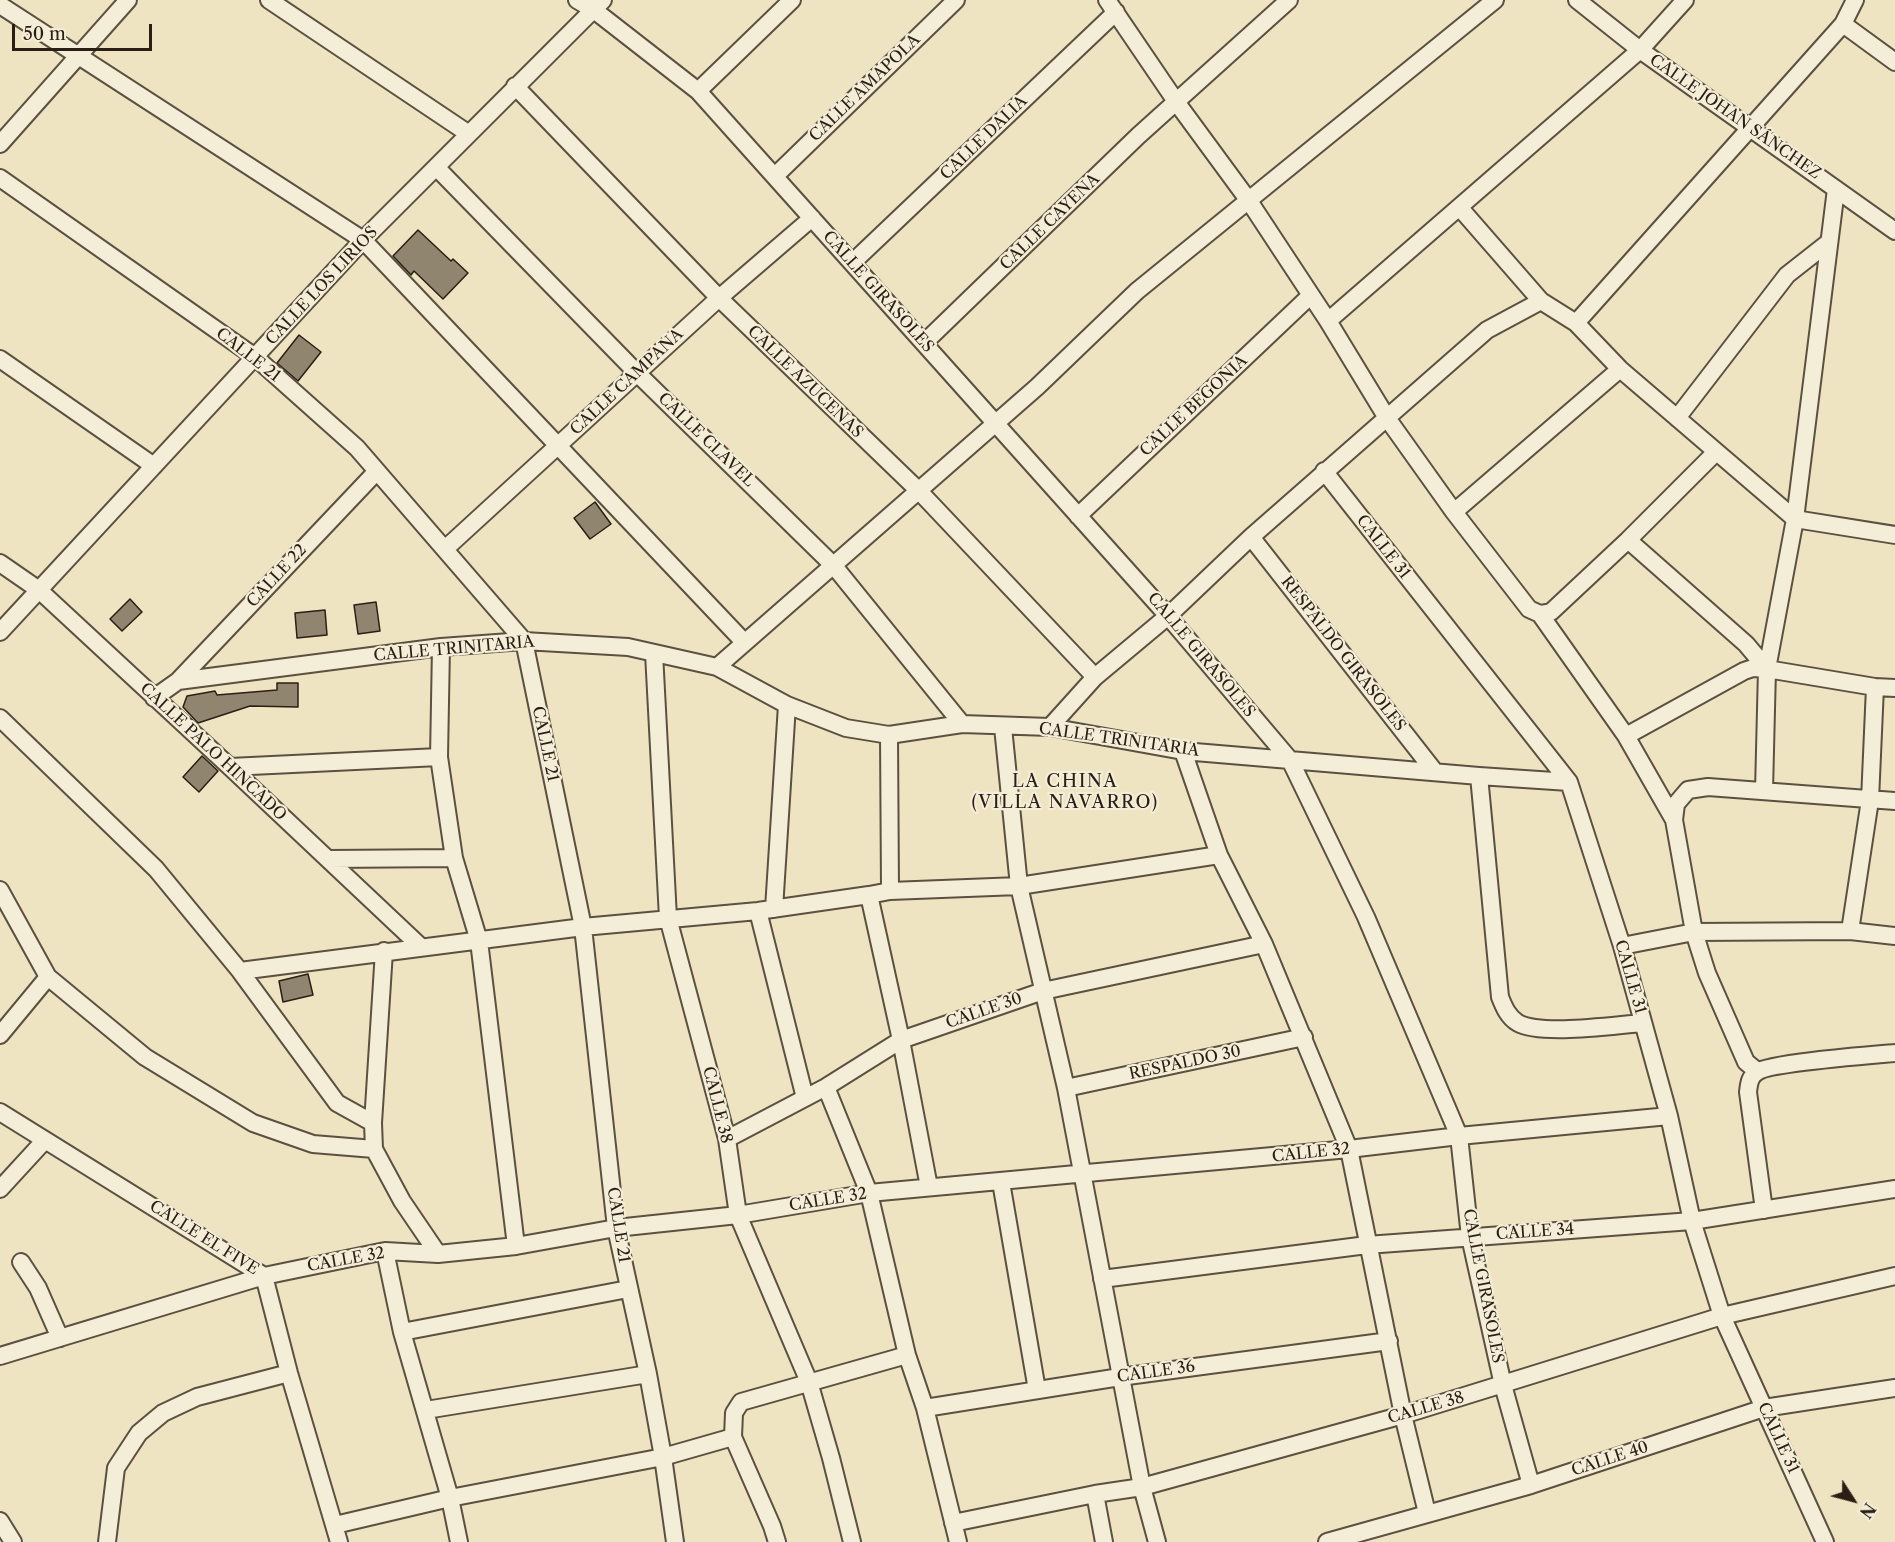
<!DOCTYPE html>
<html>
<head>
<meta charset="utf-8">
<style>
	body { margin:0 }
	#map { position:relative; width:1895px; height:1542px; overflow:hidden; background:#eee4c2; font-family:"Libre Caslon Text",serif }
	canvas { display:block }
	.north { position:absolute; left:1823px; top:1470px; width:60px; height:60px; -webkit-text-stroke:4px #f4edd7; paint-order:stroke; rotate:126deg; font-size:16px; font-weight:700; line-height:24px; text-align:center; color:#2b1e14 }
	.north::after { content:''; display:block; margin:auto; width:21px; height:27px; background:#2b1e14; clip-path:polygon(50% 0,100% 100%,50% 72%,0 100%) }
	.scale { position:absolute; left:12px; top:24px; width:140px; height:27px; box-sizing:border-box; border:3px solid #2b1e14; border-top:0; padding-left:8px; font-size:18px; line-height:21px; white-space:nowrap; color:#2b1e14; -webkit-text-stroke:4px #f4edd7; paint-order:stroke }
</style>
</head>
<body>
<div id="map">
<canvas width="1895" height="1542"></canvas>
<div class="north">N</div>
<div class="scale">50 m</div>
</div>
<script>
const ctx = document.querySelector('canvas').getContext('2d');
ctx.lineJoin = 'round';
function fill(path, color) { ctx.fillStyle = color; ctx.fill(path, 'evenodd'); }
function stroke(path, color, width, dash) { ctx.strokeStyle = color; ctx.lineWidth = width; ctx.lineCap = dash ? 'butt' : 'round'; ctx.setLineDash(dash || []); ctx.stroke(path); }
function drawText(font, color, halo, rows, align = 'center') {
  ctx.font = font + ' "Libre Caslon Text",serif'; ctx.lineWidth = 4.5; ctx.setLineDash([]); ctx.textBaseline = 'middle'; ctx.strokeStyle = halo; ctx.fillStyle = color; for (const [text, x, y, turn = 0] of rows) {
    ctx.save(); ctx.translate(x, y); ctx.rotate((+turn || 0) * Math.PI / 180); ctx.textAlign = isNaN(turn) ? turn : align; if (halo) ctx.strokeText(text, 0, 0); ctx.fillText(text, 0, 0); ctx.restore();
  }
}
const building = new Path2D(`
	M418 230 451 261 453 259 468 273 443 299 414 271 411 275 393 256Z
	M299 335 321 352 298 381 277 363Z
	M595 502 611 524 590 539 574 518Z
	M130 599 142 612 122 631 110 619Z
	M376 602 380 631 358 634 354 605Z
	M325 610 327 635 297 638 295 613Z
	M277 683H298V707L250 706 198 723 183 707 187 696 215 691 217 695 277 690Z
	M202 756 218 771 199 792 183 777Z
	M308 974 313 995 283 1002 279 981Z`);
fill(building, '#90856e');
stroke(building, '#2b1e14', 1.5);
const street = new Path2D(`
	M269 0 469 134
	M577 0 594 10 698 91 1168 616 1290 760 1366 917 1459 1136 1470 1237 1503 1385 1531 1485
	M1107 0 1177 103 1249 201 1328 321 1387 418 1454 512 1529 609 1540 614 1551 612 1628 540 1716 452
	M1577 0 1640 50 1895 231
	M1855 0 1843 24 1576 323 1620 369 1795 519 1895 535
	M0 5 363 240 744 642
	M1843 24 1895 62
	M515 86 719 298 919 491 1095 677
	M698 91 792 0
	M0 144 128 0
	M436 167 637 373 834 566 962 724
	M775 176 956 0
	M0 178 255 357 357 448 524 641 583 927 616 1228 648 1374 663 1457 675 1542
	M1836 189 1795 519 1767 669 1875 687 1895 688
	M1460 208 1541 301
	M852 263 1116 12
	M1328 321 1640 50 1685 0
	M924 343 1138 136 1289 0
	M0 359 154 466
	M1677 418 1787 275 1829 242
	M1324 471 1569 782 1622 946 1669 1116 1692 1221 1722 1316 1825 1542
	M1454 512 1620 369
	M1078 516 1310 296
	M1251 537 1435 772
	M1628 540 1746 644 1767 669 1764 791
	M445 549 719 298 812 218
	M0 563 39 590 230 767 421 947
	M1540 614 1626 736 1674 820
	M0 632 363 240 603 0
	M441 647 439 757 454 858 479 941 516 1246
	M654 653 668 918 727 1139 738 1215 809 1382 831 1458 852 1542
	M717 667 1037 387 1137 291 1495 0
	M178 681 377 471
	M154 698 178 681 441 647 524 641 628 647 717 667 787 705 846 728 889 735 962 724 1050 727 1183 751 1479 776 1569 782
	M0 718 156 869 240 971 337 1103 373 1123
	M1003 727 1019 886 1066 1088 1142 1487 1157 1542
	M1050 727 1095 677 1168 616 1251 537 1487 330 1541 301 1576 323
	M889 735 890 891
	M1626 736 1744 671 1753 668 1767 669
	M1183 751 1219 855 1264 944 1349 1149 1403 1415 1427 1513
	M230 767 439 757
	M1479 776 1500 997C1504 1007 1508 1017 1518 1023 1542 1036 1614 1025 1643 1023
	M329 859 454 858
	M0 890 48 977
	M869 895 901 1040 929 1187
	M774 909 787 705
	M758 911 805 1098
	M1850 931 1870 800 1875 687
	M1622 946 1694 932 1850 931 1895 936
	M240 971 583 927 758 911 869 895 890 891 1019 886 1219 855
	M0 1035 48 977 145 1057 253 1123 313 1144 374 1149 402 1201 438 1254
	M1757 1071 1746 1062 1707 973 1694 932 1674 820 1676 804 1688 790 1708 787 1895 801
	M826 1087 869 1193 907 1355 925 1408 958 1542
	M1066 1088 1304 1037
	M0 1112 264 1276 289 1373 339 1542
	M727 1139 826 1087 901 1040 1043 991 1264 944
	M374 1149 373 1123 384 951
	M1001 1182 1037 1390
	M0 1189 45 1140
	M1764 1210 1748 1092C1749 1085 1749 1077 1757 1072 1769 1063 1873 1055 1895 1053
	M385 1251 402 1332 628 1289
	M21 1262 38 1288 60 1338
	M1102 1279 1367 1245 1692 1221 1895 1189
	M402 1332 450 1498 459 1542
	M0 1356 264 1276 385 1251 438 1254 516 1246 616 1228 738 1215 869 1193 1349 1149 1459 1136 1669 1116
	M925 1408 1120 1377 1389 1341
	M426 1410 648 1374
	M733 1437 772 1526 777 1542
	M1095 1494 1104 1542
	M0 1521 13 1542
	M953 1523 1095 1494 1142 1487 1403 1415 1722 1316 1895 1276
	M335 1525 450 1498 663 1457 733 1437 734 1413 741 1402 907 1355
	M107 1542 116 1468 139 1433 163 1413 197 1397 289 1373
	M1327 1542 1531 1485 1764 1408 1895 1388`);
stroke(street, '#5c5040', 20);
stroke(street, '#f4edd7', 16);
drawText('16px', '#2b1e14', '#f4edd7', [
	["CALLE AMAPOLA",865,88,-44],
	["CALLE JOHAN SÁNCHEZ",1735,117,35],
	["CALLE DALIA",984,138,-44],
	["CALLE CAYENA",1050,222,-44],
	["CALLE LOS LIRIOS",322,286,-47],
	["CALLE GIRASOLES",878,292,48],
	["CALLE 21",248,355,38],
	["CALLE CAMPANA",627,382,-43],
	["CALLE AZUCENAS",805,382,44],
	["CALLE BEGONIA",1194,406,-43],
	["CALLE CLAVEL",706,440,44],
	["CALLE 31",1383,547,52],
	["CALLE 22",277,576,-47],
	["CALLE TRINITARIA",454,649,-5],
	["RESPALDO GIRASOLES",1343,654,52],
	["CALLE GIRASOLES",1201,655,50],
	["CALLE TRINITARIA",1119,740,8],
	["CALLE 21",545,744,78],
	["CALLE PALO HINCADO",213,752,43],
	["CALLE 31",1630,977,74],
	["CALLE 30",984,1011,-19],
	["RESPALDO 30",1185,1063,-12],
	["CALLE 38",717,1105,76],
	["CALLE 32",1311,1153,-6],
	["CALLE 32",828,1200,-9],
	["CALLE 21",618,1225,81],
	["CALLE 34",1535,1232,-4],
	["CALLE EL FIVE",204,1238,32],
	["CALLE 32",346,1260,-10],
	["CALLE GIRASOLES",1483,1286,79],
	["CALLE 36",1156,1372,-8],
	["CALLE 38",1426,1408,-16],
	["CALLE 31",1778,1438,65],
	["CALLE 40",1610,1459,-18]
]);
ctx.letterSpacing = '1.5px';
drawText('18px', '#2b1e14', '#f4edd7', [
	["LA CHINA",1065,782],
	["(VILLA NAVARRO)",1065,803]
]);
ctx.letterSpacing = '0px';
</script>
</body>
</html>
